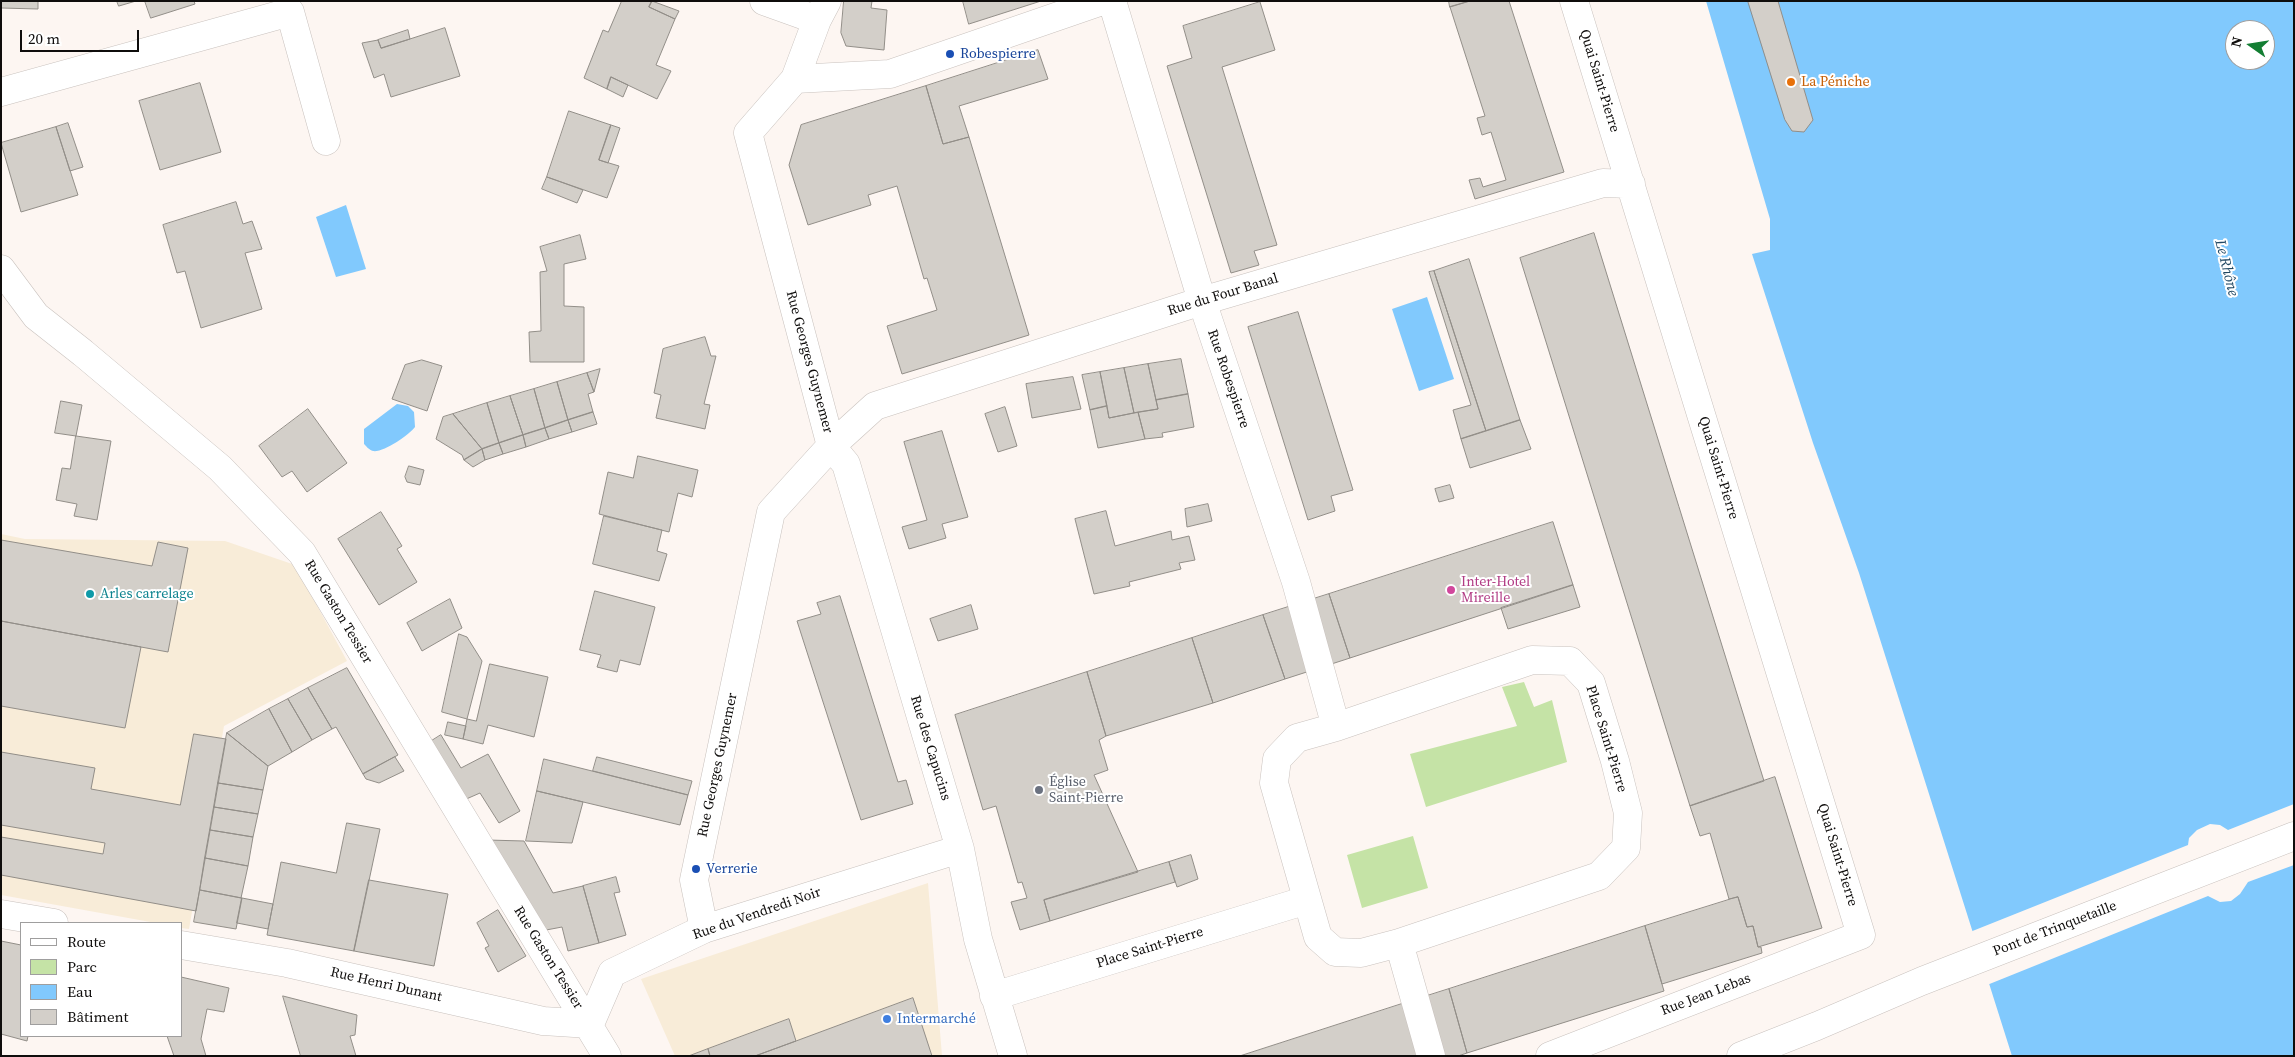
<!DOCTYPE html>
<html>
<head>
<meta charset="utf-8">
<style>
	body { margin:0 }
	#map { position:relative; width:2295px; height:1057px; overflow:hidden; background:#fdf6f2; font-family:"Source Serif 4",serif }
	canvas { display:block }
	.frame { position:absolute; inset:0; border:2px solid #0f0d0c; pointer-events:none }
	.legend { position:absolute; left:20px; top:922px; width:162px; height:115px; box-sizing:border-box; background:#fff; border:1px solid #9f9e9e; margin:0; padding:6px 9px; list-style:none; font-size:15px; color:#0f0d0c }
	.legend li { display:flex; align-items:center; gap:10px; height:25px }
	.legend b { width:25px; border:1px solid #9f9e9e }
	.north { position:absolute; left:2225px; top:20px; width:50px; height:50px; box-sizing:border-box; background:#fff; border:1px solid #9f9e9e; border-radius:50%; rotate:283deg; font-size:14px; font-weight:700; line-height:20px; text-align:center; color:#0f0d0c }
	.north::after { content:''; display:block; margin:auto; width:18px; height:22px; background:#137e33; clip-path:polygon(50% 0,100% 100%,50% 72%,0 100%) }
	.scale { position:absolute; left:20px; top:30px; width:119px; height:22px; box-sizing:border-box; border:2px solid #0f0d0c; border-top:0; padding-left:6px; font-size:15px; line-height:18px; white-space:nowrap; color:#0f0d0c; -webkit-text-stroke:4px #fff; paint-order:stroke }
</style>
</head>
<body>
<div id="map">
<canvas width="2295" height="1057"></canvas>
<div class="frame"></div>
<ul class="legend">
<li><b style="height:6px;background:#fff"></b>Route</li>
<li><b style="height:14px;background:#c5e3a6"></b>Parc</li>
<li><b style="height:14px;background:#81c9fd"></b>Eau</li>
<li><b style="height:14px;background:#d3cfc9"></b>Bâtiment</li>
</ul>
<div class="north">N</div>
<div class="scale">20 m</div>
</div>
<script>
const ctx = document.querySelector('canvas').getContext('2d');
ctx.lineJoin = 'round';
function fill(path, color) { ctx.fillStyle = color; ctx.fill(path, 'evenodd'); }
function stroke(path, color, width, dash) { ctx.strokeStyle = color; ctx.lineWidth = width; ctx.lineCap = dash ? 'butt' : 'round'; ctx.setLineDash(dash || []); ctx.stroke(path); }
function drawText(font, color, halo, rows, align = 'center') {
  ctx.font = font + ' "Source Serif 4",serif'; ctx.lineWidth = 4; ctx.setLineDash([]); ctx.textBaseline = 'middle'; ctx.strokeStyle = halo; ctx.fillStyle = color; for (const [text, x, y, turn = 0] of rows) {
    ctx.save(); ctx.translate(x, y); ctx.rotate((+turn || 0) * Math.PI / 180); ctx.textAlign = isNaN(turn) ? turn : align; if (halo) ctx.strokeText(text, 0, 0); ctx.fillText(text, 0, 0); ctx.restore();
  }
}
fill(new Path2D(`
	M1 534 25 539 225 541 295 565 347 661 224 726 189 929 181 928V923H156L1 895Z
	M928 883 942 1056H675L641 979Z`), '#f8ecd8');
fill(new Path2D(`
	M1524 682 1534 707 1552 700 1567 762 1426 807 1410 754 1517 726 1502 687Z
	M1413 836 1428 888 1362 908 1347 855Z`), '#c5e3a6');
fill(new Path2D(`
	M1706 1H2294V1056H2012L1859 573 1813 443 1752 254 1770 250V219ZM2235 30H2265V60H2235Z
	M346 205 366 269 336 277 316 217Z
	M1427 297 1454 379 1419 391 1392 309Z
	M397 404 408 406 414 412 415 427C409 435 383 453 373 451 369 450 366 446 364 444V429Z`), '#81c9fd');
fill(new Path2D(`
	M2294 804V865L2248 882 2240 894 2231 901 2220 902 2208 896 1987 985 1970 932 2188 845 2189 838 2197 830 2210 824 2220 825 2228 830Z`), '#fdf6f2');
const building = new Path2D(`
	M1 1H38V9L1 8Z
	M117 1H136L119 6Z
	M145 1H194L195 4 151 18Z
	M622 1H652L649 7 675 19 656 65 671 71 657 99 611 77 607 89 584 78 603 30 608 32Z
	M652 1 679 11 675 19 649 7Z
	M844 1H872L871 8 887 10 884 50 846 46 841 33Z
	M963 1H1041L969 24Z
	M1449 1H1470L1450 7Z
	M1470 1H1509L1564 172 1475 199 1469 180 1480 178 1483 187 1506 180 1491 132 1482 135 1477 118 1485 116 1450 7Z
	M1748 1H1778L1813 120 1804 132 1792 131 1785 120Z
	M1260 2 1275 50 1222 67 1277 245 1254 251 1259 265 1231 273 1167 66 1192 58 1183 26Z
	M445 28 460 76 391 97 384 74 374 78 362 43 378 40 381 48Z
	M408 30 410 39 381 48 378 40Z
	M1038 50 1048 79 959 106 969 137 943 144 926 86Z
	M611 77 628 85 623 97 607 89Z
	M200 83 221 152 160 170 139 101Z
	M926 86 943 144 969 137 1029 335 902 374 887 326 937 310 927 278 924 279 897 186 868 195 871 205 808 225 789 165 801 125Z
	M569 111 611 125 599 160 619 166 607 198 547 177Z
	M68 123 83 167 70 171 56 127Z
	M611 125 620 128 608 163 599 160Z
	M56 127 78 195 21 212 1 143Z
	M547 177 583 190 577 203 542 189Z
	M236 202 243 224 252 221 262 249 245 253 262 309 201 328 185 271 177 273 163 225Z
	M1594 233 1764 781 1690 806 1520 258Z
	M580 235 586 259 564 264V306L584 307V362H530L529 332 541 331 540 272 547 271 540 247Z
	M1469 259 1520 420 1486 431 1434 271Z
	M1434 271 1486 431 1461 439 1453 410 1471 405 1429 272Z
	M1298 312 1353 490 1331 496 1335 511 1308 520 1248 327Z
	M705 337 711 356H716L704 404 710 405 705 429 656 418 661 395 654 393 663 349Z
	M1181 359 1188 394 1156 400 1148 364Z
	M422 360 442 366 427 411 392 399 405 365Z
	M1148 364 1158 409 1134 413 1124 368Z
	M1124 368 1134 413 1109 418 1100 372Z
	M600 369 594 392 587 373Z
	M1100 372 1107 406 1090 410 1082 375Z
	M587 373 594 392 588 394 593 412 568 420 557 382Z
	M1073 377 1081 409 1032 418 1026 384Z
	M557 382 568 420 545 428 534 389Z
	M534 389 545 428 523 435 510 396Z
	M1188 394 1194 427 1162 433 1163 437 1145 439 1138 412 1158 409 1156 400Z
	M510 396 523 435 499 443 487 403Z
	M61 401 82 405 76 436 55 433Z
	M487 403 499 443 482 449 453 414Z
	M1107 406 1109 418 1138 412 1145 439 1098 448 1090 410Z
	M1005 407 1017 446 998 452 985 414Z
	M308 409 347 463 307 492 292 471 282 477 259 446Z
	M593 412 597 424 572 432 568 420Z
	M453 414 482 449 464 460 462 455 436 439 443 417Z
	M568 420 572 432 549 439 545 428Z
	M1520 420 1531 449 1470 468 1461 439Z
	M545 428 549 439 526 447 523 435Z
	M942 431 968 517 942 524 946 538 909 549 902 527 927 520 904 442Z
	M523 435 526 447 503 454 499 443Z
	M76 436 111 441 97 520 74 516 77 504 56 500 62 468 70 469Z
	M499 443 503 454 485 460 482 449Z
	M482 449 485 460 473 467 464 460Z
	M638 456 698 470 692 497 678 493 669 532 599 514 608 472 633 478Z
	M409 466 424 470 420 485 407 482 405 477Z
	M1450 485 1454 498 1439 502 1435 489Z
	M1208 504 1212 521 1187 527 1185 509Z
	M1106 511 1115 546 1171 531 1172 540 1189 536 1195 560 1179 563 1181 569 1129 582 1130 586 1094 594 1075 519Z
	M381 512 402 546 397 549 417 582 379 605 338 539Z
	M604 516 662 530 657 551 667 554 659 581 593 564Z
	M1553 522 1573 585 1350 658 1329 594Z
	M1 540 152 566 158 542 188 548 168 652 1 621Z
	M1573 585 1580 607 1508 629 1501 608Z
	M595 591 655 607 640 665 620 660 617 672 597 667 601 655 580 650Z
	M1329 594 1350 658 1285 679 1263 615Z
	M840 596 898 782 906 780 913 804 861 820 797 621 821 614 817 603Z
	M450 599 462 628 422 651 407 623Z
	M971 605 978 629 938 641 930 619Z
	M1263 615 1285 679 1213 703 1192 638Z
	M1 621 141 647 125 728 1 706Z
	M459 634 467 637 482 661 467 719 442 712Z
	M1192 638 1213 703 1106 736 1087 672Z
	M490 664 548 677 534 737 488 725 483 744 463 739 467 719 476 721Z
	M347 668 398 755 363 774 336 727 332 729 308 688Z
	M1087 672 1106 736 1099 740 1108 770 1094 775 1138 872 1044 900 1050 921 1020 930 1011 902 1027 898 1022 882 1018 883 996 806 983 810 955 715Z
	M308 688 332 729 312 740 288 699Z
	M288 699 312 740 292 752 269 709Z
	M269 709 292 752 268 766 227 733Z
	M448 722 466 726 463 739 445 735Z
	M227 733 268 766 263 790 218 783Z
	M194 734 226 739 196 911 1 875V837L103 854 105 843 1 825V752L95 768 91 789 180 805Z
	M441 735 461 768 488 754 520 811 499 823 480 793 464 800 430 742Z
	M395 757 404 771 379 783 366 779 363 774Z
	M597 757 692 781 688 795 593 771Z
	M544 759 688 795 680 825 537 791Z
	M1775 777 1822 928 1758 947 1753 926 1747 927 1738 897 1729 899 1710 833 1700 836 1690 806Z
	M218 783 263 790 258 814 214 807Z
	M537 791 583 802 572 843 526 841Z
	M214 807 258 814 253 837 210 830Z
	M347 823 380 829 354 951 267 935 281 862 336 873Z
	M210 830 253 837 248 866 205 858Z
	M487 840 524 841 553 893 583 886 599 943 568 951 562 927 541 931Z
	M1191 855 1198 879 1177 887 1169 862Z
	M205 858 248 866 241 898 200 890Z
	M1169 862 1175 882 1050 921 1044 900Z
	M616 877 620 892 614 893 626 935 599 943 583 886Z
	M369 880 448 894 434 966 354 951Z
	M200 890 242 898 236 929 194 922Z
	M1738 897 1747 927 1753 926 1758 947H1761L1762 953 1662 984 1645 926Z
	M242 898 273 904 268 929 237 923Z
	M498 910 526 956 498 972 485 948 489 946 477 923Z
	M1645 926 1664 991 1467 1053 1449 989Z
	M1 941 21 945V1036H28L27 1041 1 1034Z
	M181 977 229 988 224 1012 207 1009 201 1039 206 1056H174L167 1036H181Z
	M1449 989 1467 1053 1458 1056H1423L1408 1002Z
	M283 996 357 1015 355 1035 350 1036 356 1056H301Z
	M913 998 932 1056H755L796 1041Z
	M1408 1002 1423 1056H1240Z
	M789 1019 796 1041 755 1056H710L708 1049Z
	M708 1049 710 1056H689Z`);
fill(building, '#d3cfc9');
stroke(building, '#928e88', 1);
const street = new Path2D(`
	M764 1 817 20
	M827 1 817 20 795 79 748 133 831 446 846 464 960 849 978 939 1013 1056
	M1112 1 1202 301 1296 582 1336 727
	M795 79 890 74 1102 1
	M1 92 290 12 326 141
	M1 269 36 316 83 353 220 468 302 553 607 1056
	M1532 660 1570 661 1591 683 1615 761 1628 813 1626 848 1599 876 1399 943 1361 953 1335 952 1318 937 1274 783 1277 759 1297 738 1336 727Z
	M1 914 54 923
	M704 929 694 880 771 512 831 446 875 406 1202 301 1603 183 1631 184
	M1399 943 1431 1056
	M181 945 287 963 543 1021 590 1024
	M994 996 1307 900
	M590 1024 612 973 704 929 960 849
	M1550 1056 1861 935 1574 1`);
const secondary = new Path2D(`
	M1741 1056 1817 1026 1922 981 2294 836`);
stroke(street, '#c9c2be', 29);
stroke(secondary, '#c9c2be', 29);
stroke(street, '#fff', 28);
stroke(secondary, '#fff', 28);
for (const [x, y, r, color] of [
	[950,54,5,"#1a4fb4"],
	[1791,82,5,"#e8710a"],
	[1451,590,5,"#d1479c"],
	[90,594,5,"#0f9aa8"],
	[1039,790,5,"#6b7280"],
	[696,869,5,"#1a4fb4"],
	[887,1019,5,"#3f7fe0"]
]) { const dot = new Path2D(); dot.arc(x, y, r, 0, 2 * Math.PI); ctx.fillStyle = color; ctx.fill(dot); stroke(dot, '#fff', 2); }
drawText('14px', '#164399', '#fff', [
	["Robespierre",960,54],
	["Verrerie",706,869]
], 'left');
drawText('14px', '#0f0d0c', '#fff', [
	["Quai Saint-Pierre",1599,81,73],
	["Rue du Four Banal",1223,295,-17],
	["Rue Georges Guynemer",809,362,75],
	["Rue Robespierre",1228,379,71],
	["Quai Saint-Pierre",1718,468,73],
	["Rue Gaston Tessier",338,612,59],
	["Place Saint-Pierre",1606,739,73],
	["Rue des Capucins",930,748,73],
	["Rue Georges Guynemer",718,765,-78],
	["Quai Saint-Pierre",1837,855,73],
	["Rue du Vendredi Noir",757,914,-19],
	["Pont de Trinquetaille",2055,929,-21],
	["Place Saint-Pierre",1150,948,-17],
	["Rue Gaston Tessier",548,958,58],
	["Rue Henri Dunant",386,985,13],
	["Rue Jean Lebas",1706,995,-21]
]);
drawText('14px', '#c56008', '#fff', [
	["La Péniche",1801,82]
], 'left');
drawText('14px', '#b23c85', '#fff', [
	["Inter-Hotel",1461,582],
	["Mireille",1461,598]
], 'left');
drawText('14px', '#0d838f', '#fff', [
	["Arles carrelage",100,594]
], 'left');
drawText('14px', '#5b616d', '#fff', [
	["Église",1049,782],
	["Saint-Pierre",1049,798]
], 'left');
drawText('14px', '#366cbe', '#fff', [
	["Intermarché",897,1019]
], 'left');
drawText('italic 15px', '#214863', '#fff', [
	["Le Rhône",2226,268,76]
]);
</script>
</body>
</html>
